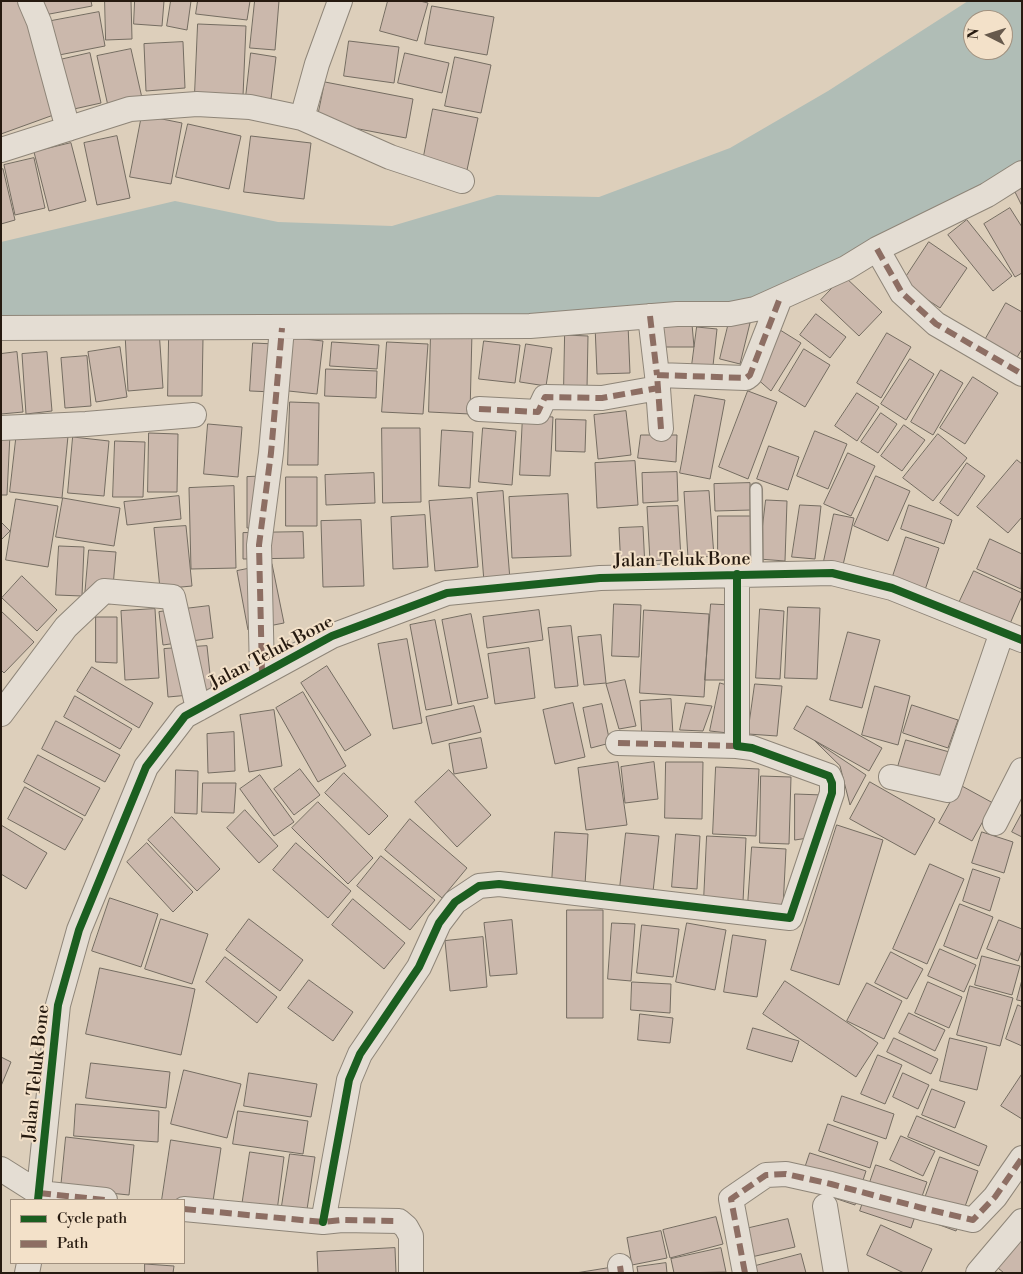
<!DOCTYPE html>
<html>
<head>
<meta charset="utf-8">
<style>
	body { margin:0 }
	#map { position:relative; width:1023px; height:1274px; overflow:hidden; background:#ddcfbb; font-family:"Libre Bodoni",serif }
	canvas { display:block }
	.frame { position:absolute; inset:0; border:2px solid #261a10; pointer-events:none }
	.legend { position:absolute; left:10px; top:1199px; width:175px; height:65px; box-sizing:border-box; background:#f3e1c9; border:1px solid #a1917f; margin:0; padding:6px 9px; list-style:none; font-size:15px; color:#261a10 }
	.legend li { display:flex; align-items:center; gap:10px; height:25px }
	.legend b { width:25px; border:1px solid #a1917f }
	.north { position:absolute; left:963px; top:10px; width:50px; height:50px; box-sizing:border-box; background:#f3e1c9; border:1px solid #a1917f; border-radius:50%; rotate:275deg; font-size:14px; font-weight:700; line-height:20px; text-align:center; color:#261a10 }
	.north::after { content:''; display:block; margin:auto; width:18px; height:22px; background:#66594c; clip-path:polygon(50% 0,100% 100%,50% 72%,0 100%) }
</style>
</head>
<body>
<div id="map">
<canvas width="1023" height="1274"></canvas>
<div class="frame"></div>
<ul class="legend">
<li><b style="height:6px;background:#1b5e20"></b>Cycle path</li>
<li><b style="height:6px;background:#8d6e63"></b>Path</li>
</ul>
<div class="north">N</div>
</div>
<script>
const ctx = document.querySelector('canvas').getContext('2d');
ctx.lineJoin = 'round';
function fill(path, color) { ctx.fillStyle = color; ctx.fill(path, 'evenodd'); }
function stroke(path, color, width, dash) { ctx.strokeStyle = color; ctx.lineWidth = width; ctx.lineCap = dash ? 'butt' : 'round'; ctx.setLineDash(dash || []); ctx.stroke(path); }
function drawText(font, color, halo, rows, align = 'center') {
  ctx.font = font + ' "Libre Bodoni",serif'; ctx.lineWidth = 4; ctx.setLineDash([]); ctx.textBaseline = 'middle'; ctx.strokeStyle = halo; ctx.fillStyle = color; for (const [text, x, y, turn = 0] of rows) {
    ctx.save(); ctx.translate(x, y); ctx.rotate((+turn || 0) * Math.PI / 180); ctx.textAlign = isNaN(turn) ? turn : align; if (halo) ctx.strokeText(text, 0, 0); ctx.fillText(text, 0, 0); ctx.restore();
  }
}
fill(new Path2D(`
	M968 1H1022V166L751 309 621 317 1 320V242L175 201 278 222 392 226 497 195 599 197 730 148 828 91ZM973 20H1003V50H973Z`), '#b0bdb6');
const building = new Path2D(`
	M1 1H20L59 113 1 134Z
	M37 1H91L92 6 39 16Z
	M105 1H131L132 39 106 40Z
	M135 1H164L162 26 134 24Z
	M171 1H191L187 30 167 26Z
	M198 1H250L247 20 196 14Z
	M255 1H279L275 50 250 48Z
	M388 1H420L428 3 417 41 380 31Z
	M432 6 494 17 487 55 425 44Z
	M99 12 105 46 54 56 46 22Z
	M198 24 246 26 243 96 195 93Z
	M349 41 399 47 394 83 344 76Z
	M183 42 185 88 146 91 144 44Z
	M131 49 142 98 108 106 97 56Z
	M90 53 101 103 65 111 55 61Z
	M251 53 276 57 271 99 246 97Z
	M405 53 449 63 442 93 398 83Z
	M455 57 491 65 481 113 445 106Z
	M325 82 413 99 406 138 317 121Z
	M433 109 478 118 467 170 423 161Z
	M142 115 182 123 171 184 130 177Z
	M188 124 241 136 229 189 176 177Z
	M117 136 130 198 97 205 84 143Z
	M251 136 311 143 304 199 244 192Z
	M71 143 86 201 49 211 34 152Z
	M34 158 45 208 15 215 4 165Z
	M3 169 15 220 1 224V170Z
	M1022 177V206L1010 182Z
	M1010 208 1022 227V273L1015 277 984 224Z
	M967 220 1012 276 993 291 948 235Z
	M929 242 967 268 940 308 902 283Z
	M844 276 882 312 859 336 821 300Z
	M1006 303 1022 312V349L1016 359 985 340Z
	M816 314 846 337 830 358 800 335Z
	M730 318 750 323 740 364 720 359Z
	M628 324 630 373 597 374 595 325Z
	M692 324 694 347H659L660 327Z
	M772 325 801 343 771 391 755 377Z
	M697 327 717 329 712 375 691 373Z
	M159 330 163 388 128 391 125 333Z
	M431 331 472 332 470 414 429 412Z
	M887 333 911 347 881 398 857 383Z
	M565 335 588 336 587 389 564 388Z
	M169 337 203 338 202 396H168Z
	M285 337 323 341 317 394 279 390Z
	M484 341 520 345 515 383 479 379Z
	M332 342 379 345 377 369 330 366Z
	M387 342 428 344 423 414 382 412Z
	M253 343 275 344 273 392 250 391Z
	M526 344 552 348 546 386 520 382Z
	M120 347 127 397 96 402 88 352Z
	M804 349 830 365 805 407 779 391Z
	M17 352 23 412 1 414V354Z
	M47 352 52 411 26 414 22 354Z
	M87 356 91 406 65 408 61 358Z
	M910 359 934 374 906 420 881 404Z
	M326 369 377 371 376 398 325 396Z
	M941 370 963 383 933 435 911 422Z
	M973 377 998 393 965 444 940 428Z
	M748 391 777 402 748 479 719 467Z
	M857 393 879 407 857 441 835 426Z
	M695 395 725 400 710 479 680 473Z
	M290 402 319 403 318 465H288Z
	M626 411 631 455 598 459 594 415Z
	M881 413 897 424 878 453 861 442Z
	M523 415 553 417 550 476 520 475Z
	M556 419 586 420 585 452 556 451Z
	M208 424 242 427 238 477 204 474Z
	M904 425 925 440 902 471 881 456Z
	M382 428H420L421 502 383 503Z
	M483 428 516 431 512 485 479 482Z
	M442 430 473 432 470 488 439 486Z
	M17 431 68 436 62 498 10 492Z
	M815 431 847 444 828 489 797 476Z
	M1 433 10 434 7 495H1Z
	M149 433 178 434 177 492H148Z
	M938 434 967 458 933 501 903 478Z
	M641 435H677L676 462 638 458Z
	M73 437 109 441 104 496 68 493Z
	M115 441 145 442 143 497H113Z
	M769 446 799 457 788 490 757 479Z
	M848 453 875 466 851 516 824 504Z
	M1017 460 1022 464V517L1008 533 977 507Z
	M635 461 638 505 597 508 595 463Z
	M967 463 985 476 958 516 940 503Z
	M677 472 678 501 643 503 642 473Z
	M374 473 375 503 326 505 325 475Z
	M273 476V528H247V477Z
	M876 476 910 491 888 541 854 526Z
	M286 477H317V526H286Z
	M750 483 751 510 715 511 714 484Z
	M234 486 236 568 191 569 189 488Z
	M503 491 510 580 484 582 477 493Z
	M709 491 714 556 688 558 684 492Z
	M568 494 571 556 512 558 509 497Z
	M179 496 181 519 127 525 124 502Z
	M63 498 120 508 114 546 56 537Z
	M472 498 478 567 435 571 429 501Z
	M16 499 58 506 48 567 6 560Z
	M766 500 787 501 785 561 759 559Z
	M800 505 821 506 815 559 792 557Z
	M909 505 952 520 944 544 901 529Z
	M678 506 681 559 650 561 647 507Z
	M834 514 854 518 843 565 824 561Z
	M425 515 428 567 393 569 391 517Z
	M718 516H752V568L718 567Z
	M361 520 364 586 323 587 321 521Z
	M1 522 10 531 1 540Z
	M186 526 192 586 160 589 154 528Z
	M643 527 645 568 621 569 619 528Z
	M303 532 304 558 243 559V533Z
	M906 537 939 548 924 593 891 582Z
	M990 539 1022 554 1021 589 977 569Z
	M59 546 84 547 82 596 56 595Z
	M89 550 116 552 112 598 85 596Z
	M272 564 284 623 248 630 237 571Z
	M974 571 1022 593V596L1009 626 959 603Z
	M22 576 57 610 37 631 2 598Z
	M614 604 641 605 639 657 612 656Z
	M711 604 732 605 730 680H705Z
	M209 606 213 638 163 645 159 612Z
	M788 607 820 608 817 679 785 678Z
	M155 609 159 678 125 680 121 611Z
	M760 609 784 611 780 679 756 678Z
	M539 610 543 640 487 648 483 617Z
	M644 610 709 614 704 697 640 693Z
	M1 611 34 642 4 673 1 670Z
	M471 614 488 698 458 704 442 620Z
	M96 617H117V663L96 662Z
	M435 620 452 705 426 710 410 625Z
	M571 626 578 686 555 688 548 628Z
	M848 632 880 640 862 708 830 700Z
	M601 635 606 683 584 685 578 637Z
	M407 639 422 723 393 729 378 644Z
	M207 646 212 693 168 697 164 649Z
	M529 648 535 698 495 704 488 654Z
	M327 666 371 735 345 751 301 683Z
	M92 667 153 703 139 728 77 691Z
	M625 680 636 726 619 729 606 684Z
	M720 683 730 686 728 733 710 731Z
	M755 684 782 686 777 736 748 734Z
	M875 686 910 696 898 745 862 735Z
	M303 692 346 766 318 782 276 708Z
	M75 696 132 729 120 749 64 717Z
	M671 699 673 736 642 738 640 701Z
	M573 703 585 757 555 764 543 710Z
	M686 703 712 706 703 731 680 730Z
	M602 704 610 743 591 748 583 708Z
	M912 705 958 720 948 748 903 733Z
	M474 706 481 732 432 744 426 717Z
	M807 706 882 748 869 771 794 729Z
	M274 710 282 766 249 772 240 715Z
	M56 721 120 755 105 782 42 749Z
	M234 732 235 771 208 773 207 734Z
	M481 738 487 768 454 774 449 744Z
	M906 740 953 753 943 784 897 770Z
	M815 741 866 775 850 805 840 766Z
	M38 755 100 788 85 816 24 782Z
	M618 762 627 825 586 830 578 768Z
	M654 762 658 799 625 803 621 767Z
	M666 762H703L702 819 665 818Z
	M716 767 759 769 756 836 713 834Z
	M300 769 320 795 294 815 274 789Z
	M176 770 198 771 197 814 175 813Z
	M449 770 491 815 457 847 415 802Z
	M344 773 388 816 369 835 325 793Z
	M260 775 294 822 274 836 240 789Z
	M761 776 791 777 789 844 760 843Z
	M870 782 935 819 915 855 850 819Z
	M203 783H236L234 813 202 812Z
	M960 785 993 803 972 841 939 823Z
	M25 787 83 819 65 850 8 819Z
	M795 794 823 795 808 838 795 840Z
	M318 802 373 858 348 884 292 828Z
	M245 810 278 846 259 863 227 828Z
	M1022 813V837L1012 832Z
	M172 817 220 869 197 891 148 840Z
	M410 819 467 868 442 898 385 850Z
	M1 825 47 853 26 889 1 874Z
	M837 825 883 840 839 985 791 970Z
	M555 832 588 834 585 885 552 883Z
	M982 832 1013 842 1004 873 972 863Z
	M626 833 659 836 653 892 620 888Z
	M676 834 700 836 697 889 672 887Z
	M707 836 746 838 743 902 704 900Z
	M147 843 193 892 173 912 127 862Z
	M296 843 351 891 328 918 273 870Z
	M752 847 786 849 783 908 748 905Z
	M381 856 435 900 410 930 357 886Z
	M930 864 964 879 927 964 893 949Z
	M973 869 1000 878 990 911 963 901Z
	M110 898 158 914 141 967 92 951Z
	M353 899 405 943 384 969 332 925Z
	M960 904 993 917 977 959 944 946Z
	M567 910H603V1018H567Z
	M161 919 208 934 192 984 145 969Z
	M249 919 303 960 280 991 226 950Z
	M512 920 517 974 490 976 484 923Z
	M999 920 1022 929V950L1018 961 987 949Z
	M612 923 635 924 631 981 608 979Z
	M687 923 726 930 715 990 676 982Z
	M642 925 679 929 673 977 637 973Z
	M733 935 766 940 757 997 724 992Z
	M483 937 487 987 450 991 445 941Z
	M940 949 976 965 964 992 928 976Z
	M891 952 923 969 907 999 875 983Z
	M982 956 1020 966 1012 995 975 985Z
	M225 957 277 997 257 1023 206 982Z
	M100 968 195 989 181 1055 86 1034Z
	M309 980 353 1012 333 1041 288 1008Z
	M1022 980V1001L1017 1000Z
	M785 981 878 1043 856 1077 763 1014Z
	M632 982 671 984 670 1013 631 1010Z
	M928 982 962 997 949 1028 915 1013Z
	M867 983 902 1001 884 1039 847 1021Z
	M970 986 1013 998 1000 1046 957 1035Z
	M1018 1005 1022 1007V1046L1006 1039Z
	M909 1013 945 1030 935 1051 899 1033Z
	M640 1014 673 1018 670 1043 638 1040Z
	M753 1028 799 1041 792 1062 747 1049Z
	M894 1038 938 1059 931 1074 887 1052Z
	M950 1038 987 1047 977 1090 940 1081Z
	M878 1055 902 1065 885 1104 861 1094Z
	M1 1057 11 1062 1 1086Z
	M91 1063 170 1072 166 1108 86 1098Z
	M184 1070 241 1084 227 1138 171 1124Z
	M249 1073 317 1084 311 1117 244 1106Z
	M903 1073 929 1085 918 1109 893 1097Z
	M1022 1074V1119L1001 1106Z
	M932 1089 965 1102 955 1128 922 1115Z
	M842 1096 894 1114 886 1139 834 1121Z
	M76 1104 159 1111 158 1142 74 1136Z
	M238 1111 308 1121 303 1154 233 1144Z
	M917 1116 987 1146 979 1166 908 1137Z
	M828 1124 878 1142 870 1168 819 1151Z
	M901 1136 935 1151 923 1176 890 1160Z
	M66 1137 134 1145 129 1195 61 1188Z
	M171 1140 221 1148 212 1208 184 1200H162Z
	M250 1152 284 1157 277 1211 242 1206Z
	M810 1153 866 1171 855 1205 799 1186Z
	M290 1154 315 1157 306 1216 281 1212Z
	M940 1157 978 1171 956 1231 918 1217Z
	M876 1165 927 1182 911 1228 860 1211Z
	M716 1217 723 1244 670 1258 663 1230Z
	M788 1219 795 1247 734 1261 728 1233Z
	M881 1225 932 1249 921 1273H904L867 1255Z
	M661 1231 667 1258 632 1265 627 1238Z
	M1022 1237V1273H1004L998 1268Z
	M395 1248 396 1273H318L317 1252Z
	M721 1248 726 1272 674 1273 671 1259Z
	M801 1254 806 1273H745L744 1269Z
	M666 1263 667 1273H638L637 1267Z
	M145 1264 174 1266 173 1273H145Z
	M609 1268V1273H576Z`);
fill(building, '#cbb8ac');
stroke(building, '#746c61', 1);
const service = new Path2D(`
	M756 489 757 574`);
const minor = new Path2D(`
	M30 1 39 22 68 129
	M302 118 317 64 340 1
	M1 150 130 109 197 104 250 107 302 118 390 157 462 181
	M877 249 902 293 936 324 1022 374
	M650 316 657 375
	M1 328 530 326 677 314H730L755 309 846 268 877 249 987 195 1022 173
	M479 409 538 412 545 397 602 398 658 388
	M1 428 86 424 194 415
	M661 429 657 375 746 378 750 375 780 298
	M262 673 259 545 271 453 282 328
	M1 714 66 627 104 591 173 597 198 709
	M618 743 737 746
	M891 777 948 790 1002 632
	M995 823 1022 770
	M1 1169 39 1193 105 1200
	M38 1200 58 1005 79 930 146 767 185 716 198 709 332 636 447 593 600 578 832 573 892 588 1022 640
	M825 1206 836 1273
	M184 1209 323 1222 342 1220 399 1221 406 1227 411 1236V1273
	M323 1222 349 1080 360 1054 419 967 439 923 455 902 479 886 499 884 790 918 832 793V783L829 776 752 748 737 746V574
	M620 1266 621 1273
	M27 1273 29 1263
	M745 1273 731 1199 766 1175 786 1174 831 1184 922 1208 973 1220 995 1197 1022 1158
	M978 1273 1022 1221`);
stroke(service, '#8e8578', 14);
stroke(minor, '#8e8578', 26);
stroke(service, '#e4ddd3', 11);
stroke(minor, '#e4ddd3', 24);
stroke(new Path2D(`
	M877 249 902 293 936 324 1022 374
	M650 316 657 375
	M479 409 538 412 545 397 602 398 658 388
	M661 429 657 375 746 378 750 375 780 298
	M262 673 259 545 271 453 282 328
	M618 743 737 746
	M39 1193 105 1200
	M184 1209 323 1222 342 1220 399 1221
	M620 1266 621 1273
	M745 1273 731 1199 766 1175 786 1174 831 1184 922 1208 973 1220 995 1197 1022 1158`), '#8d6e63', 6, [12, 6]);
stroke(new Path2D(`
	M38 1200 58 1005 79 930 146 767 185 716 198 709 332 636 447 593 600 578 832 573 892 588 1022 640
	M323 1222 349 1080 360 1054 419 967 439 923 455 902 479 886 499 884 790 918 832 793V783L829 776 752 748 737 746V574`), '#1b5e20', 8);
drawText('18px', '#261a10', '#f3e1c9', [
	["Jalan Teluk Bone",682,561,-1],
	["Jalan Teluk Bone",272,653,-28],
	["Jalan Teluk Bone",37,1073,-84]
]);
</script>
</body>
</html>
